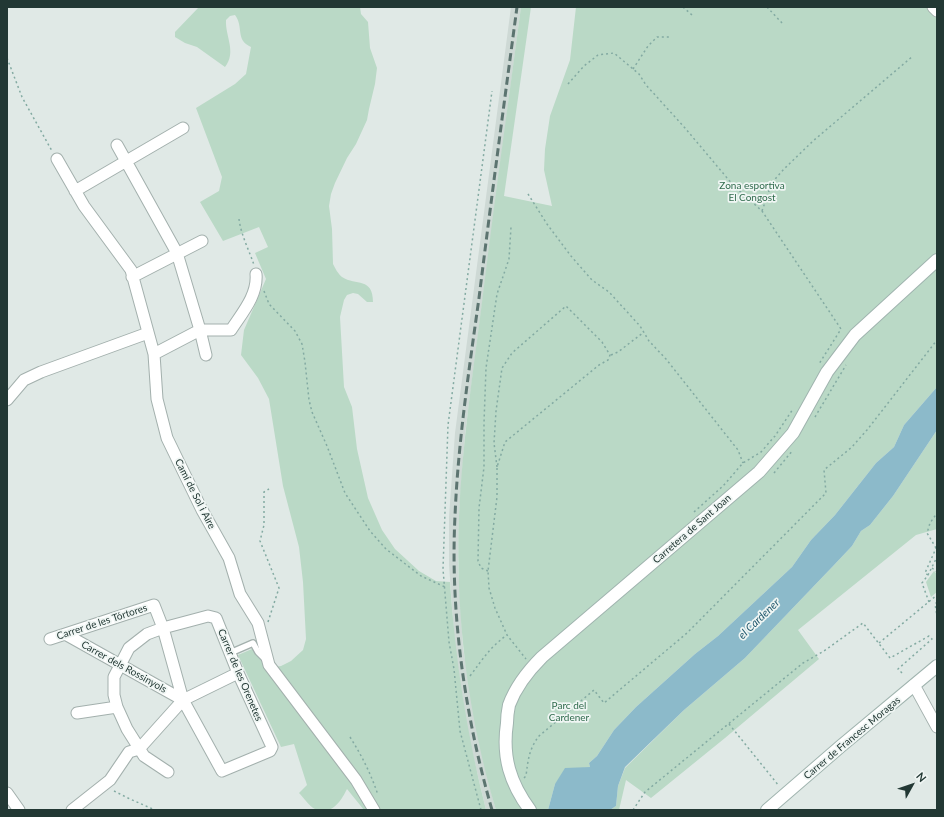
<!DOCTYPE html>
<html>
<head>
<meta charset="utf-8">
<style>
	body { margin:0 }
	#map { position:relative; width:944px; height:817px; overflow:hidden; background:#e0e9e6; font-family:Lato,sans-serif }
	canvas { display:block }
	.frame { position:absolute; inset:0; border:8px solid #223834; pointer-events:none }
	.north { position:absolute; left:892px; top:765px; width:40px; height:40px; -webkit-text-stroke:3px #f0f6f4; paint-order:stroke; rotate:50deg; font-size:11px; font-weight:700; line-height:16px; text-align:center; color:#223834 }
	.north::after { content:''; display:block; margin:auto; width:14px; height:18px; background:#223834; clip-path:polygon(50% 0,100% 100%,50% 72%,0 100%) }
</style>
</head>
<body>
<div id="map">
<canvas width="944" height="817"></canvas>
<div class="frame"></div>
<div class="north">N</div>
</div>
<script>
const ctx = document.querySelector('canvas').getContext('2d');
ctx.lineJoin = 'round';
function fill(path, color) { ctx.fillStyle = color; ctx.fill(path, 'evenodd'); }
function stroke(path, color, width, dash) { ctx.strokeStyle = color; ctx.lineWidth = width; ctx.lineCap = dash ? 'butt' : 'round'; ctx.setLineDash(dash || []); ctx.stroke(path); }
function drawText(font, color, halo, rows, align = 'center') {
  ctx.font = font + ' Lato,sans-serif'; ctx.lineWidth = 3.5; ctx.setLineDash([]); ctx.textBaseline = 'middle'; ctx.strokeStyle = halo; ctx.fillStyle = color; for (const [text, x, y, turn = 0] of rows) {
    ctx.save(); ctx.translate(x, y); ctx.rotate((+turn || 0) * Math.PI / 180); ctx.textAlign = isNaN(turn) ? turn : align; if (halo) ctx.strokeText(text, 0, 0); ctx.fillText(text, 0, 0); ctx.restore();
  }
}
fill(new Path2D(`
	M511 7H521L465 434 459 516 458 565 463 648 478 733 489 784 496 810H486L468 734 455 648 449 565V517L455 433Z`), '#ced9d5');
fill(new Path2D(`
	M199 7H360L361 14 368 22 370 48 377 68 375 84 369 109 367 120 356 144 347 158 335 183 331 194 329 206 332 229 333 264C335 268 338 274 342 277 356 286 373 277 373 302H367L358 294 353 293 347 295 344 300 340 317 344 387 352 407 357 449 368 498 382 530 395 549 419 571 436 581 450 582C455 659 467 735 486 810H413L412 809 410 810H364L347 789C341 801 332 816 315 809 309 806 304 798 299 793L307 785 294 744 281 747 238 655 259 646 275 667 281 666 291 661 303 650 306 639 303 582 299 547 283 486 269 399 258 378 241 355 244 330 266 279 255 253 268 247 259 227 223 241 200 202 219 191 222 177 196 108 235 84 246 74 251 47C235 40 244 27 235 15L230 16 226 20C225 36 237 52 225 67L197 47 185 43 175 37V32Z
	M521 7H531L504 196 552 206 544 170 545 149 550 116 570 60 576 7H937V387L904 425 894 447 876 463 835 515 811 540 792 567 718 636 695 654 636 707 614 730 597 756 589 763 590 767 583 768 555 784 548 810H496C468 715 455 615 459 516 462 444 473 373 482 302 494 203 508 105 521 7Z
	M937 430V529L916 535 798 630 819 659 725 738 651 798 626 780 619 810H610L616 806 618 786 625 768 684 710 745 658 835 564 852 546 861 531 870 525 893 496Z
	M934 571 937 574V592L931 597 926 582Z`), '#bad9c6');
fill(new Path2D(`
	M937 387V430L893 496 870 525 861 531 852 546 835 564 745 658 684 710 625 767 618 786 616 806 610 810H548L555 784 565 768 590 767 589 763 597 756 614 730 636 707 695 654 718 636 792 567 811 540 835 515 876 463 894 447 904 425Z`), '#8cbaca');
const lane = new Path2D(`
	M230 653 253 643 258 652 265 659`);
const street = new Path2D(`
	M933 7 937 11
	M117 145 177 253 200 330 206 355
	M57 159 84 206 131 270 154 354 157 399 167 438 202 510 229 558 240 594 258 623 269 665 356 780 374 810
	M75 191 183 128
	M132 277 202 241
	M154 354 200 330H231C242 313 258 295 256 274
	M7 400 24 380 41 372 148 333
	M65 634 183 700
	M50 639 154 605 163 628 183 700 222 771 270 751 272 747 238 673 216 618 208 616 163 628 147 634 129 648 114 677V695L117 707 127 729 144 756 168 772
	M914 685 937 727
	M77 713 117 707
	M7 793 19 810
	M72 810 110 780 129 752 139 749 183 700 238 673`);
const secondary = new Path2D(`
	M530 810C510 783 502 757 507 723 507 717 508 710 509 705 516 686 529 670 542 657L759 472 793 433 827 372 855 335 937 260
	M767 810 841 746 937 666`);
stroke(lane, '#a3b0ad', 8);
stroke(street, '#a3b0ad', 13);
stroke(secondary, '#a0b4af', 14);
stroke(new Path2D(`
	M683 7 692 15
	M767 7 782 23
	M7 58 22 97 52 151
	M633 69 648 46 657 37H669
	M568 84 584 66 598 55 614 53 639 74 646 85 685 128 733 185 762 211 841 329 819 364
	M528 194 547 224 571 256 592 280 609 292 640 326 649 341 666 359 738 450 743 463
	M762 211 770 188 776 178 784 169 813 141 913 56
	M239 219C241 235 249 250 254 265
	M264 291 269 304 295 331 302 344 305 362 309 400 312 412 327 446 345 493 370 531 386 549 421 576 445 587
	M611 355 618 352 644 332
	M815 417 846 365
	M497 467 494 443 496 411 502 368 512 353 566 306 602 342 610 355 608 360 599 365 505 442 497 467V497L488 571 489 588 495 608 507 635 526 659
	M774 473 793 450
	M694 512 723 486 743 463 761 452 775 436 793 409
	M936 548 927 533 930 523 937 513
	M932 568 937 572
	M488 571 481 568 478 561 479 508 484 467V423L486 368 497 294 509 259 511 227
	M928 575 925 573 937 546
	M929 602 922 583 928 575 937 557
	M937 602 935 604 937 616
	M268 622 279 588 260 541 264 525V492L269 489
	M879 643 937 595
	M470 676C483 659 489 648 507 635
	M729 724 779 786
	M350 737C362 756 371 774 378 795
	M524 778 526 776C528 760 529 749 539 736L594 690 604 703 687 633 826 493 824 470 852 447 867 430 937 340
	M114 791 130 799 155 810
	M481 810 460 731 454 669 449 642 443 569 448 425 492 91
	M633 810 645 792 803 663 824 651 863 623 890 658 929 636 932 639 898 669 904 675`), '#83aaa2', 1.5, [2, 3]);
stroke(lane, '#fff', 5.5);
stroke(street, '#fff', 11);
stroke(secondary, '#fff', 12);
stroke(new Path2D(`
	M492 810C465 716 450 614 455 516 458 443 469 370 479 298 491 201 504 104 517 7`), '#5c7470', 3, [8, 4]);
drawText('10px', '#306b4d', '#f0f6f4', [
	["Zona esportiva",752,186],
	["El Congost",752,198],
	["Parc del",569,706],
	["Cardener",569,718]
]);
drawText('10px', '#223834', '#f0f6f4', [
	["Camí de Sol i Aire",195,494,63],
	["Carretera de Sant Joan",692,529,-41],
	["Carrer de les Tórtores",102,622,-18],
	["Carrer dels Rossinyols",124,667,29],
	["Carrer de les Orenetes",240,675,67],
	["Carrer de Francesc Moragas",852,738,-40]
]);
drawText('italic 11px', '#22596e', '#f0f6f4', [
	["el Cardener",759,619,-44]
]);
</script>
</body>
</html>
